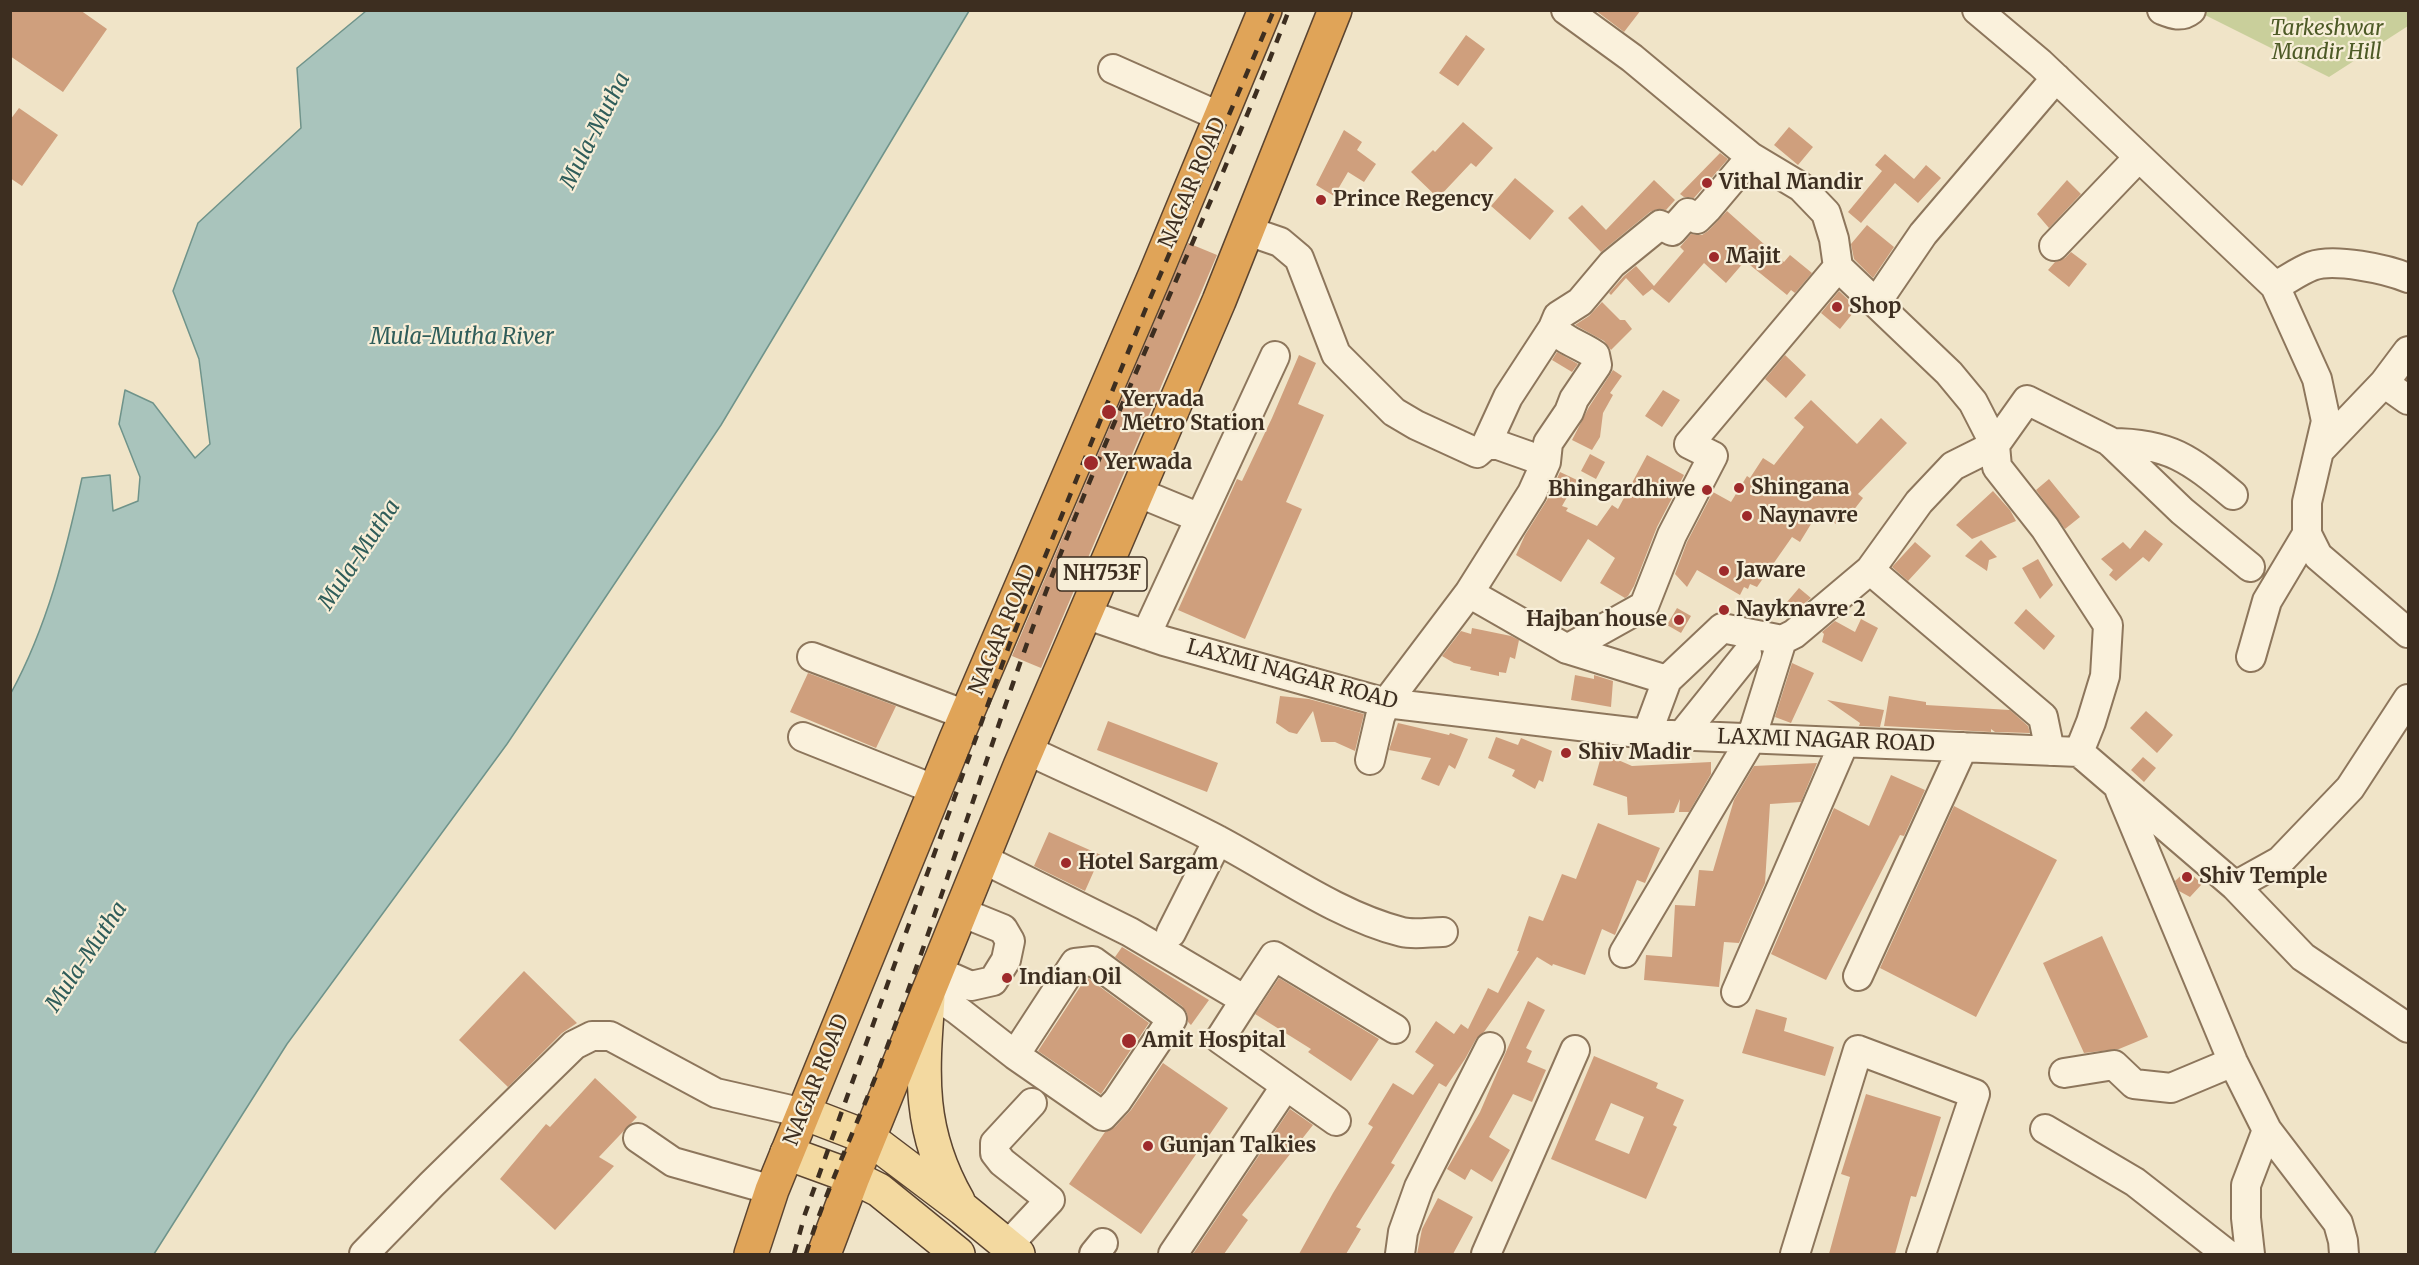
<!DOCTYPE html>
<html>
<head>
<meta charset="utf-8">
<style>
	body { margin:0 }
	#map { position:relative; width:2419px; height:1265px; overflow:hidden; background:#f0e4c8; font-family:Merriweather,serif }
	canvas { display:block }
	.frame { position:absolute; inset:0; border:12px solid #3d2e20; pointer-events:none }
</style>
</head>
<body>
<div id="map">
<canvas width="2419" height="1265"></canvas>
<div class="frame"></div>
</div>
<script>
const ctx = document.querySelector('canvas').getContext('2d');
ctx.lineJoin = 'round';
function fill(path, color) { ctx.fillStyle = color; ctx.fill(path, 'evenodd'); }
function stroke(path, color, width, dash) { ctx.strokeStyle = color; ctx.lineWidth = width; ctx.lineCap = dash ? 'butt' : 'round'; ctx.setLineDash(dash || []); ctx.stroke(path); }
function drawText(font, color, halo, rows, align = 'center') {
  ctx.font = font + ' Merriweather,serif'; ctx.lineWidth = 4.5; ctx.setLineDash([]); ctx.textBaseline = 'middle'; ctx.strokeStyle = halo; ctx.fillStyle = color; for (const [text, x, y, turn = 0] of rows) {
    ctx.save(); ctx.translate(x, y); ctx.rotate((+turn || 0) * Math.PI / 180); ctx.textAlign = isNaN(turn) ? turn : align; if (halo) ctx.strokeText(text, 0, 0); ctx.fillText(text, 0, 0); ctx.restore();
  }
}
fill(new Path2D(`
	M2189 11H2408V26L2329 77 2207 16Z`), '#c9cf9b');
const water = new Path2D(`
	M366 11H969L721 425 507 744 287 1044 154 1254H11V693C47 627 66 552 82 478L110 475 113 511 138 501 140 477 119 424 125 390 153 403 195 458 210 444 199 359 173 291 198 223 301 128 297 68Z`);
fill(water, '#a9c4bc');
stroke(water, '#6f938a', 1.5);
fill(new Path2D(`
	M10 10H80L107 29 63 92 10 56Z
	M1595 10H1641L1624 32Z
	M1466 35 1485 49 1458 86 1439 73Z
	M19 108 58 135 22 186 10 178V120Z
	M1463 122 1493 148 1476 167 1471 163 1438 198 1411 172 1433 150 1435 152Z
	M1789 127 1813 147 1798 165 1774 145Z
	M1344 130 1362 142 1357 150 1376 164 1364 182 1348 172 1334 196 1316 185Z
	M1720 153 1728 159 1694 198 1684 197 1680 194Z
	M1885 154 1914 179 1926 165 1941 178 1918 203 1895 183 1861 223 1848 212 1882 171 1875 165Z
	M1515 178 1554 211 1530 240 1491 206Z
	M1654 180 1675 200 1666 210 1658 209 1650 212 1601 252 1568 218 1582 205 1606 230Z
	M2067 180 2081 194 2049 228 2037 214Z
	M1727 211 1784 262 1790 255 1812 273 1795 293 1791 290 1787 295 1745 261 1726 283 1704 263 1669 303 1652 289 1643 296 1626 278 1611 295 1609 293 1624 276 1636 266 1654 286 1684 251 1680 247 1691 234 1702 235 1708 231Z
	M1867 225 1894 247 1873 278 1854 259 1851 244Z
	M1188 243 1217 255 1041 668 1012 656Z
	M2071 252 2087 264 2069 287 2048 270 2055 262 2065 258Z
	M1839 291 1860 311 1856 315 1853 313 1840 329 1821 313Z
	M1602 302 1620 320H1625L1632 329 1611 350 1604 341 1575 325 1589 316Z
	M1557 352 1578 364 1572 372 1552 360Z
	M1299 355 1316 363 1298 404 1324 415 1286 502 1302 509 1245 639 1178 610 1237 479 1242 481 1272 418Z
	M1785 355 1806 375 1786 398 1765 379Z
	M1613 370 1622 376 1610 393 1613 395 1603 413 1600 437 1592 450 1572 440 1589 407Z
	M1663 390 1680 400 1662 427 1645 416Z
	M1811 400 1857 444 1881 418 1907 443 1858 494 1863 498 1843 524 1839 521 1836 524 1819 511 1800 542 1792 537 1757 587 1750 584 1748 589 1744 587 1740 595 1697 570 1687 587 1675 574 1687 542 1713 492 1731 502 1747 476 1750 478 1763 458 1774 465 1804 427 1794 418Z
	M1590 454 1605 462 1596 479 1581 471Z
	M1647 455 1684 475 1657 527 1634 586 1628 596 1625 598 1600 583 1615 558 1588 539 1561 582 1516 555 1525 535 1547 500 1560 472 1577 480 1562 506 1568 508 1566 511 1597 526 1612 505 1618 509Z
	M2049 479 2080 517 2065 529 2036 490Z
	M1993 491 2010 510 2016 521 1972 539 1956 525Z
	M2145 530 2163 544 2149 562 2143 557 2116 581 2109 575 2113 570 2101 559 2123 542 2130 549Z
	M1981 540 1997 557 1989 560 1987 571 1965 556Z
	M1915 542 1931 556 1908 581 1892 567Z
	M2038 559 2053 585 2040 599 2022 568Z
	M1799 588 1811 598 1796 610 1787 602Z
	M1677 608 1691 616 1681 633 1667 625Z
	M2026 609 2055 636 2044 650 2014 623Z
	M1861 619 1878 628 1862 662 1822 642 1824 634 1822 632 1835 621 1855 632Z
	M1472 628 1511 636 1519 640 1515 659 1510 657 1506 673 1499 672V676L1470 670 1471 667 1454 663 1442 656 1461 631 1471 634Z
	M1792 663 1814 673 1791 723 1775 717Z
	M808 673 896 706 876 748 790 712Z
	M1575 675 1594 679V675L1613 681 1611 707 1571 700Z
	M1280 696 1309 699 1364 714 1355 751 1335 742H1321L1313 711 1297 734 1289 732 1276 723Z
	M1889 696 1926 702V705L2010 710 2028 726 2030 733 1995 732 1991 729V732L1884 726Z
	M1827 700 1884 710 1880 727 1859 726 1860 723Z
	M2146 711 2173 735 2157 753 2130 728Z
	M1108 721 1218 763 1207 792 1097 750Z
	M1398 723 1449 735 1450 733 1468 739 1455 769 1449 765 1439 786 1421 779 1431 758 1389 750Z
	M1496 737 1518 745 1521 738 1552 751 1543 782 1539 780 1535 789 1512 776 1515 770 1488 758Z
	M1602 753 1632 766 1711 762V774L1689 812H1679L1680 799 1674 813 1628 815 1627 797 1593 785Z
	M2143 757 2156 768 2144 782 2131 770Z
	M1817 763 1801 802 1770 804 1765 883 1739 943 1724 942 1719 987 1644 980 1646 955 1672 957 1675 905 1695 906 1699 870 1713 871 1734 800 1754 766Z
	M1891 775 1925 790 1904 836 1900 835 1826 980 1771 954 1834 808 1869 826Z
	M1954 806 2057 860 1976 1017 1880 968Z
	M1598 823 1660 848 1645 883 1637 880 1615 935 1602 929 1585 975 1553 964 1552 966 1537 957 1484 1032 1476 1039 1465 1059 1446 1087 1439 1083 1391 1163 1395 1165 1356 1227 1361 1229 1346 1254H1299L1333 1193 1373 1127 1368 1124 1393 1083 1413 1095 1434 1065 1415 1052 1436 1021 1454 1034 1461 1024 1468 1029 1488 988 1498 993 1519 951H1517L1529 916 1543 921 1562 874 1576 879Z
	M1049 832 1101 855 1085 891 1034 866Z
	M2187 870 2202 884 2190 897 2179 891 2175 881Z
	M2102 936 2148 1037 2119 1049 2084 1053 2043 963Z
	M1122 947 1209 1000 1191 1025 1188 1022 1187 1013 1182 1006 1115 957Z
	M524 971 577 1023 562 1033 508 1087 459 1040Z
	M1086 978H1088L1149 1023 1101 1094 1038 1051Z
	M1279 978 1379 1039 1351 1081 1308 1052 1311 1049 1255 1014Z
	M1528 1001 1545 1010 1526 1048 1532 1051 1527 1062 1546 1070 1532 1102 1513 1094 1489 1137 1510 1150 1492 1182 1471 1169 1465 1180 1447 1169 1480 1112Z
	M1756 1009 1787 1018 1784 1031 1834 1047 1825 1076 1742 1053Z
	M1594 1056 1658 1083 1656 1088 1684 1100 1673 1125 1677 1127 1646 1199 1551 1159ZM1611 1103 1644 1117 1629 1154 1595 1140Z
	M1163 1063 1228 1108 1141 1234 1069 1184 1105 1132 1115 1127 1131 1110Z
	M595 1078 637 1117 599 1157 614 1166 555 1230 500 1179 546 1124 550 1127Z
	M1866 1094 1941 1117 1916 1197 1911 1196 1895 1254H1829L1850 1177 1841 1174Z
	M1290 1109 1313 1125 1242 1215 1248 1220 1224 1254H1193Z
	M1438 1198 1473 1217 1453 1254H1417L1422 1229Z`), '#cf9f7d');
const minor = new Path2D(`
	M1566 10 1632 58 1751 157 1801 187 1826 213 1834 239 1838 267 1949 373 1973 402 1995 445 1997 467 2045 528 2108 625 2105 676 2091 722 2079 752
	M1977 10 2040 63 2275 286 2317 379 2326 421 2307 502V534L2318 556 2408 633
	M2162 10C2172 14 2181 18 2191 10
	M1113 69 1221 117
	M1248 231 1280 242 1299 258 1336 354 1394 412 1416 425 1477 453 1486 445H1498L1546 462
	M2054 246 2139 157
	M2275 286C2287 280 2299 271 2312 266 2334 258 2387 269 2408 278
	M1876 303 1923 234 2056 78
	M2384 383 2408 400
	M2111 443C2169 443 2190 459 2233 495
	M1486 445 1508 397 1553 328 1558 316 1580 302 1612 264 1660 225 1672 231 1688 213 1697 219 1708 208 1751 157
	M2320 450 2384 383 2408 351
	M1137 492 1200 518
	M1870 570 2043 717 2050 751
	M1469 593 1567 649 1667 680
	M1085 614 1164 641 1386 703 1647 734 2079 752 2235 886 2303 957 2408 1028
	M1146 635 1275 356
	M1567 649 1644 606 1672 535 1713 456 1689 444 1838 267
	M812 657 966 715
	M2251 657 2267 601 2307 534
	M1647 734 1667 680 1722 628 1782 640 1794 634 1870 570 1919 502 1953 466 1995 445 2027 400 2109 441 2182 511 2250 567
	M1682 735 1747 654
	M803 737 936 790
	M1027 750C1088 779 1150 805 1210 836 1271 867 1335 915 1402 932 1414 935 1430 932 1443 932
	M1370 760 1380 717 1386 703 1469 593 1532 493 1546 462 1548 443 1569 412 1574 399 1597 365 1595 355C1581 345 1564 341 1553 328
	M2120 791 2233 1062 2267 1130 2338 1223 2343 1241 2344 1254
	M983 859 1130 932 1245 1000 1274 956 1395 1029
	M2235 886 2280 861 2350 788 2408 699
	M1171 933 1218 840
	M1624 953 1751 739 1782 640
	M937 971 971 986 993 981 1006 960 1010 941 1003 929 961 912
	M1858 976 1963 747
	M929 991 956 1009 1015 1055 1103 1116 1117 1101 1172 1019 1093 961 1075 963 1015 1055
	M1736 992 1844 743
	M1245 1000 1220 1039 1336 1121
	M2064 1073 2114 1065 2134 1084 2171 1088 2233 1062
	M2045 1129 2135 1182 2227 1254
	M638 1138 673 1162 772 1190
	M1007 1246 1050 1200 1002 1162 995 1153V1143L1032 1103
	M364 1254 432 1184 574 1045 592 1036H610L716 1093 804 1113
	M1094 1254 1103 1243
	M1173 1254 1285 1087
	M1400 1254 1403 1232 1419 1187 1490 1047
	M1486 1254 1575 1050
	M1795 1254 1858 1050 1975 1094 1921 1254
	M2250 1254 2246 1218V1185L2267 1130`);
const major = new Path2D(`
	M928 999C922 1076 918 1131 958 1201
	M804 1113 869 1138 963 1209 1018 1254
	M787 1153 853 1177 879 1190 958 1254`);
const highway = new Path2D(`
	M751 1254 772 1190 956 739 1155 275 1265 10
	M824 1254 853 1177 1020 766 1219 301 1335 10`);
stroke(minor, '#8d765c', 32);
stroke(major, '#5b4430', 36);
stroke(highway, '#5b4430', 36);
stroke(minor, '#faf1dc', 28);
stroke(major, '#f3d9a0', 33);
stroke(highway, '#e0a458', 33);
stroke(new Path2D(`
	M794 1254 805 1214 1010 643 1146 308 1274 10
	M806 1254C827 1186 859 1122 884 1055 941 907 986 754 1041 605 1116 404 1212 211 1289 10`), '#3d2e20', 4.5, [10, 10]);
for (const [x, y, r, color] of [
	[1707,183,6,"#9e2a2b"],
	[1321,200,6,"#9e2a2b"],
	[1714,257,6,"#9e2a2b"],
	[1837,307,6,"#9e2a2b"],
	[1109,412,8,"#9e2a2b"],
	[1091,463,8,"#9e2a2b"],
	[1739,488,6,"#9e2a2b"],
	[1707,490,6,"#9e2a2b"],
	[1747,516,6,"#9e2a2b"],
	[1724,571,6,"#9e2a2b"],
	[1724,610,6,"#9e2a2b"],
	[1679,620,6,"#9e2a2b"],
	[1566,753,6,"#9e2a2b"],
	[1066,863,6,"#9e2a2b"],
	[2187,877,6,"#9e2a2b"],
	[1007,978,6,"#9e2a2b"],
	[1129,1041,8,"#9e2a2b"],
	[1148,1146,6,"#9e2a2b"]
]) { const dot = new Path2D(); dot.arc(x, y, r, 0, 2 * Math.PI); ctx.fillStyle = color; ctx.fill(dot); stroke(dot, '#f7eed8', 2); }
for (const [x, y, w] of [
	[1102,574,90]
]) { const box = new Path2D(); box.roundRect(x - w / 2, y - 17, w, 34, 4.5); ctx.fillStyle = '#f7eed8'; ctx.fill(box); stroke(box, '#3d2e20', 1.5); }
drawText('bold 20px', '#3d2e20', null, [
	["NH753F",1102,574]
]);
drawText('italic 21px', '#4d5a26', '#f7eed8', [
	["Tarkeshwar",2327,29],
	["Mandir Hill",2327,53]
]);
drawText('21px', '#3d2e20', '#f7eed8', [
	["NAGAR ROAD",1193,183,-67],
	["NAGAR ROAD",1003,630,-67],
	["LAXMI NAGAR ROAD",1292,675,15],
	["LAXMI NAGAR ROAD",1826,741,2],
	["NAGAR ROAD",817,1080,-68]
]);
drawText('bold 21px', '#3d2e20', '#f7eed8', [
	["Vithal Mandir",1719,183],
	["Prince Regency",1333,200],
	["Majit",1726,257],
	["Shop",1849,307],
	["Yervada",1122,400],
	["Metro Station",1122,424],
	["Yerwada",1104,463],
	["Shingana",1751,488],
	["Bhingardhiwe",1695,490,"right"],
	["Naynavre",1759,516],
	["Jaware",1736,571],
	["Nayknavre 2",1736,610],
	["Hajban house",1667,620,"right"],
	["Shiv Madir",1578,753],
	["Hotel Sargam",1078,863],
	["Shiv Temple",2199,877],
	["Indian Oil",1019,978],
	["Amit Hospital",1142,1041],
	["Gunjan Talkies",1160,1146]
], 'left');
drawText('italic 22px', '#2f5d5a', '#f7eed8', [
	["Mula-Mutha",596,131,-63],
	["Mula-Mutha River",462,338],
	["Mula-Mutha",360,555,-56],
	["Mula-Mutha",87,957,-56]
]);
</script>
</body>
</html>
